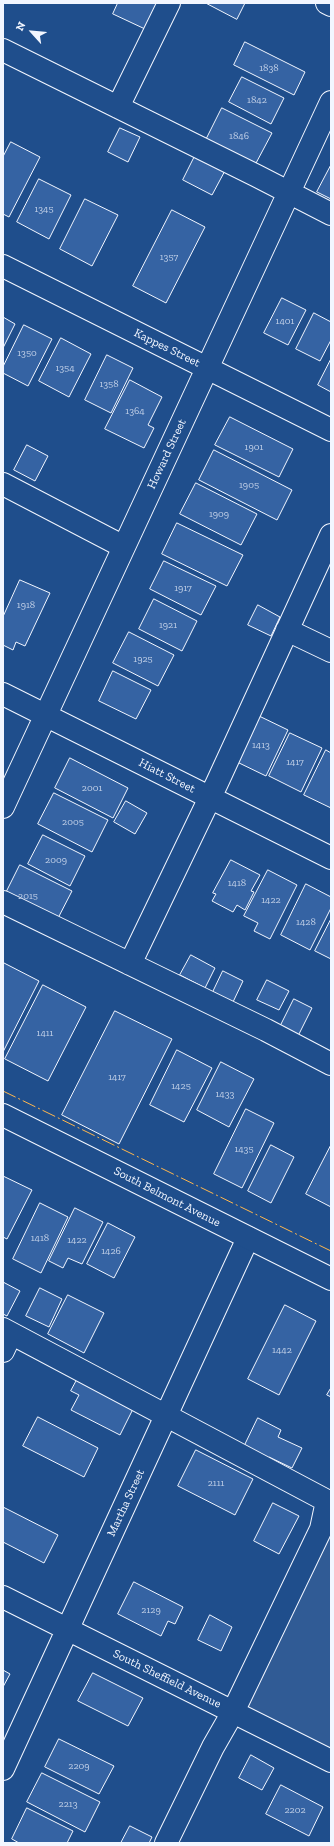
<!DOCTYPE html>
<html>
<head>
<meta charset="utf-8">
<style>
	body { margin:0 }
	#map { position:relative; width:334px; height:1846px; overflow:hidden; background:#1f4e8c; font-family:"Zilla Slab",serif }
	canvas { display:block }
	.frame { position:absolute; inset:0; border:4px solid #f2f6ff; pointer-events:none }
	.north { position:absolute; left:12px; top:12px; width:40px; height:40px; -webkit-text-stroke:3px #1f4e8c; paint-order:stroke; rotate:297deg; font-size:11px; font-weight:700; line-height:16px; text-align:center; color:#f2f6ff }
	.north::after { content:''; display:block; margin:auto; width:14px; height:18px; background:#f2f6ff; clip-path:polygon(50% 0,100% 100%,50% 72%,0 100%) }
</style>
</head>
<body>
<div id="map">
<canvas width="334" height="1846"></canvas>
<div class="frame"></div>
<div class="north">N</div>
</div>
<script>
const ctx = document.querySelector('canvas').getContext('2d');
ctx.lineJoin = 'round';
function fill(path, color) { ctx.fillStyle = color; ctx.fill(path, 'evenodd'); }
function stroke(path, color, width, dash) { ctx.strokeStyle = color; ctx.lineWidth = width; ctx.lineCap = dash ? 'butt' : 'round'; ctx.setLineDash(dash || []); ctx.stroke(path); }
function drawText(font, color, halo, rows, align = 'center') {
  ctx.font = font + ' "Zilla Slab",serif'; ctx.lineWidth = 3; ctx.setLineDash([]); ctx.textBaseline = 'middle'; ctx.strokeStyle = halo; ctx.fillStyle = color; for (const [text, x, y, turn = 0] of rows) {
    ctx.save(); ctx.translate(x, y); ctx.rotate((+turn || 0) * Math.PI / 180); ctx.textAlign = isNaN(turn) ? turn : align; if (halo) ctx.strokeText(text, 0, 0); ctx.fillText(text, 0, 0); ctx.restore();
  }
}
const parking = new Path2D(`
	M331 1522V1751L241 1708Z`);
fill(parking, '#305b95');
stroke(parking, '#a8bbd7', 1);
const building = new Path2D(`
	M118 3H157L145 29 113 14Z
	M206 3H245L237 19Z
	M245 42 305 72 294 95 234 65Z
	M242 77 284 98 271 124 229 102Z
	M222 108 272 133 255 165 206 140Z
	M120 128 140 137 128 162 108 152Z
	M11 142 40 157 9 217 3 214V157Z
	M197 152 227 167 212 195 183 180Z
	M331 165V199L317 192Z
	M39 179 71 195 49 239 17 222Z
	M85 199 118 215 92 266 60 249Z
	M172 210 205 227 166 303 133 286Z
	M282 298 306 310 288 345 264 333Z
	M314 313 331 322V340L320 361 296 349Z
	M3 317 15 324 3 348Z
	M24 325 52 339 28 386 3 373V367Z
	M61 338 91 354 69 397 39 381Z
	M107 355 133 368 111 413 85 400Z
	M331 359V392L318 385Z
	M130 380 162 397 148 425 154 428 144 448 105 429Z
	M230 417 293 449 279 477 215 445Z
	M27 445 48 456 35 481 14 470Z
	M214 450 292 490 277 520 199 480Z
	M196 483 257 514 241 545 180 514Z
	M177 523 243 555 227 586 162 554Z
	M164 561 216 586 201 615 150 589Z
	M20 580 50 593 25 646 16 642 13 650 3 645V617Z
	M154 599 197 621 182 651 139 629Z
	M258 605 280 617 271 636 248 625Z
	M129 632 174 655 158 686 113 663Z
	M113 671 151 690 136 719 99 701Z
	M257 715 288 730 266 776 235 761Z
	M290 733 322 748 301 792 269 776Z
	M326 750 331 753V808L304 795Z
	M70 758 128 788 113 818 55 788Z
	M54 793 108 820 92 852 38 824Z
	M126 801 147 813 135 834 114 822Z
	M43 835 85 856 70 886 28 864Z
	M231 860 260 875 251 891 254 892 245 910 237 905 233 912 212 901 216 894 213 893Z
	M20 865 72 891 56 922 4 897Z
	M268 870 297 885 270 939 254 931 258 923 244 916Z
	M306 884 331 897V908L310 950 281 935Z
	M331 919V959L315 951Z
	M191 955 215 968 205 988 180 975Z
	M4 963 39 981 3 1052V965Z
	M223 971 243 981 233 1002 213 992Z
	M267 980 289 991 279 1010 257 1000Z
	M43 985 86 1007 48 1081 5 1059Z
	M294 999 312 1008 298 1036 280 1027Z
	M115 1011 172 1039 119 1144 62 1115Z
	M177 1050 212 1068 184 1122 150 1105Z
	M221 1062 254 1079 229 1127 197 1110Z
	M246 1109 274 1123 242 1188 214 1174Z
	M271 1145 294 1157 271 1203 248 1191Z
	M331 1145V1207L306 1194Z
	M3 1176 32 1190 7 1239 3 1237Z
	M40 1203 68 1217 41 1273 13 1259Z
	M75 1208 103 1222 82 1264 68 1258 63 1268 49 1261Z
	M108 1223 135 1237 114 1278 87 1264Z
	M3 1282 20 1291 7 1316 3 1314Z
	M40 1288 62 1299 49 1327 26 1316Z
	M68 1295 104 1313 84 1353 48 1334Z
	M285 1305 316 1321 279 1395 248 1379Z
	M78 1378 134 1407 120 1435 71 1410 79 1395 71 1391Z
	M331 1388V1397L327 1395Z
	M38 1417 98 1448 84 1477 23 1446Z
	M258 1418 281 1430 278 1437 302 1448 292 1468 269 1457 267 1459 244 1447Z
	M196 1450 253 1479 235 1515 178 1486Z
	M273 1503 299 1516 279 1554 254 1541Z
	M3 1507 58 1535 44 1563 3 1542Z
	M134 1582 183 1607 175 1624 168 1621 161 1636 118 1614Z
	M210 1615 232 1627 221 1651 198 1640Z
	M3 1670 10 1674 3 1687Z
	M93 1673 143 1698 128 1726 78 1701Z
	M59 1739 114 1766 99 1794 45 1767Z
	M251 1755 274 1768 262 1790 239 1778Z
	M42 1773 100 1802 85 1832 27 1802Z
	M281 1785 323 1807 309 1836 266 1814Z
	M27 1808 73 1831 67 1843H19L12 1839Z
	M130 1826 152 1837 149 1843H121Z`);
fill(building, '#3563a3');
stroke(building, '#f2f6ff', 1);
const minor = new Path2D(`
	M327 3 331 5
	M3 50 257 176 331 214
	M118 107 169 3
	M3 266 331 430
	M3 484 124 547
	M287 630 331 651
	M3 694 331 858
	M3 807 331 102
	M3 902 266 1030 331 1064
	M130 964 217 783 331 535
	M3 1329 327 1501 321 1529 233 1712 213 1747 166 1843
	M3 1351 11 1334
	M3 1597 331 1761
	M3 1769 248 1238`);
const major = new Path2D(`
	M3 1115 331 1279`);
stroke(minor, '#f2f6ff', 24);
stroke(major, '#f2f6ff', 24);
stroke(minor, '#1f4e8c', 22);
stroke(major, '#1f4e8c', 22);
stroke(new Path2D(`
	M3 1091 331 1251`), '#ffb74d', 1, [14, 3, 2, 3]);
drawText('10px', '#c3d1e8', null, [
	["1838",269,68],
	["1842",257,100],
	["1846",239,136],
	["1345",44,209],
	["1357",169,257],
	["1401",285,321],
	["1350",27,353],
	["1354",65,368],
	["1358",109,384],
	["1364",135,411],
	["1901",254,447],
	["1905",249,485],
	["1909",219,514],
	["1917",183,588],
	["1918",26,605],
	["1921",168,625],
	["1925",143,659],
	["1413",261,745],
	["1417",295,762],
	["2001",92,788],
	["2005",73,822],
	["2009",56,860],
	["1418",237,883],
	["2015",28,896],
	["1422",271,900],
	["1428",306,922],
	["1411",45,1033],
	["1417",117,1077],
	["1425",181,1086],
	["1433",225,1094],
	["1435",244,1149],
	["1418",40,1238],
	["1422",77,1240],
	["1426",111,1251],
	["1442",282,1350],
	["2111",216,1483],
	["2129",151,1610],
	["2209",79,1766],
	["2213",68,1804],
	["2202",295,1810]
]);
drawText('12px', '#f2f6ff', '#1f4e8c', [
	["Kappes Street",167,348,26],
	["Howard Street",167,454,-65],
	["Hiatt Street",167,776,27],
	["South Belmont Avenue",167,1197,27],
	["Martha Street",126,1503,-65],
	["South Sheffield Avenue",167,1679,26]
]);
</script>
</body>
</html>
